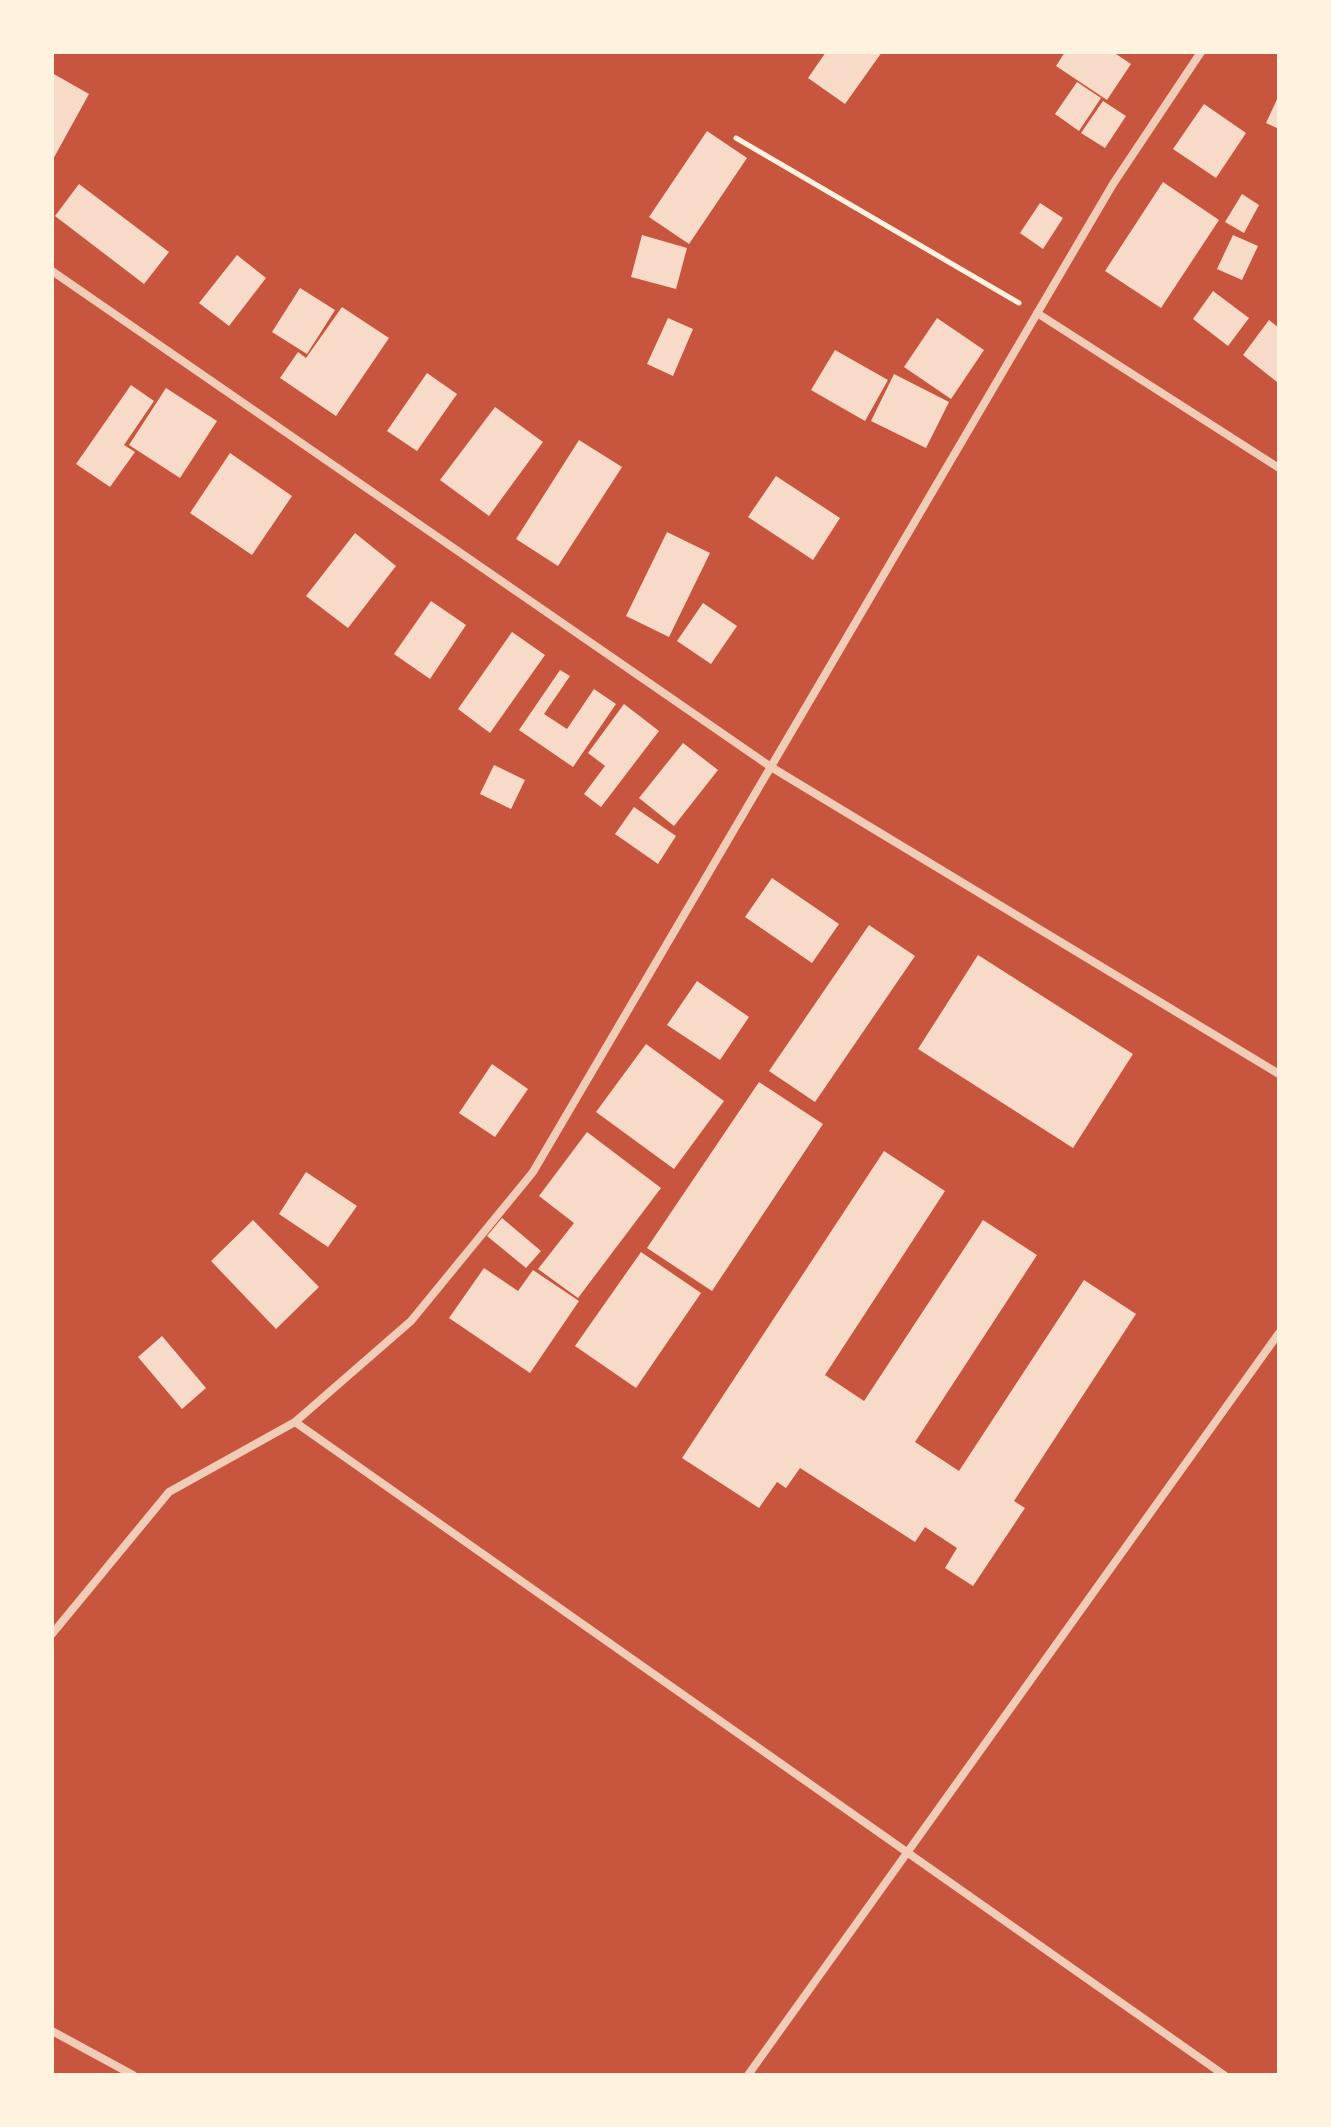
<!DOCTYPE html>
<html>
<head>
<meta charset="utf-8">
<style>
	body { margin:0 }
	#map { position:relative; width:1331px; height:2127px; overflow:hidden; background:#c8553d; font-family:"PT Sans Narrow",sans-serif }
	canvas { display:block }
	.frame { position:absolute; inset:0; border:54px solid #fff3e0; pointer-events:none }
</style>
</head>
<body>
<div id="map">
<canvas width="1331" height="2127"></canvas>
<div class="frame"></div>
</div>
<script>
const ctx = document.querySelector('canvas').getContext('2d');
ctx.lineJoin = 'round';
function fill(path, color) { ctx.fillStyle = color; ctx.fill(path, 'evenodd'); }
function stroke(path, color, width, dash) { ctx.strokeStyle = color; ctx.lineWidth = width; ctx.lineCap = dash ? 'butt' : 'round'; ctx.setLineDash(dash || []); ctx.stroke(path); }
fill(new Path2D(`
	M826 52H882L845 104 808 78Z
	M1065 52H1113L1131 64 1107 100 1056 66Z
	M52 73 89 94 52 161Z
	M1077 82 1101 98 1079 131 1055 114Z
	M1279 95V129L1266 123Z
	M1103 101 1126 116 1105 148 1081 133Z
	M1204 104 1246 133 1216 178 1173 149Z
	M707 131 747 158 689 244 649 217Z
	M1163 182 1219 220 1161 308 1105 271Z
	M79 184 169 252 144 284 55 216Z
	M1242 194 1259 205 1244 233 1225 222Z
	M1040 203 1063 218 1043 249 1020 233Z
	M642 235 687 248 676 289 631 277Z
	M1233 235 1258 246 1242 280 1217 269Z
	M237 255 266 278 229 326 199 303Z
	M300 288 335 310 307 354 272 332Z
	M1213 291 1249 318 1228 346 1193 319Z
	M342 307 389 338 336 416 280 378 298 352 306 358Z
	M668 318 693 329 673 376 647 364Z
	M937 318 984 350 951 399 904 367Z
	M1269 320 1279 328V379L1277 382 1243 355Z
	M835 350 888 380 865 421 811 390Z
	M427 373 457 394 417 451 387 431Z
	M894 374 949 402 926 448 871 421Z
	M131 385 154 401 124 445 135 452 110 487 76 464Z
	M166 388 217 421 180 478 129 445Z
	M495 407 543 442 489 516 440 480Z
	M579 440 622 467 558 566 516 539Z
	M230 453 292 496 252 555 190 513Z
	M776 476 840 518 813 560 748 517Z
	M667 532 710 553 669 637 626 616Z
	M355 533 396 566 348 628 306 596Z
	M431 601 466 625 430 679 394 654Z
	M703 603 737 626 711 664 677 641Z
	M512 632 545 655 490 733 458 709Z
	M560 670 570 676 544 714 567 729 594 689 616 704 573 767 519 730Z
	M624 704 659 731 601 807 584 794 605 766 588 753Z
	M683 743 718 770 674 826 639 798Z
	M494 765 525 780 511 809 480 794Z
	M634 807 676 836 658 864 615 834Z
	M772 878 839 924 812 963 745 917Z
	M869 925 915 956 815 1102 769 1071Z
	M978 955 1133 1054 1073 1148 918 1049Z
	M697 981 749 1017 720 1060 667 1025Z
	M646 1044 724 1101 674 1169 596 1112Z
	M492 1064 528 1089 495 1137 459 1113Z
	M759 1082 823 1124 712 1291 647 1248Z
	M587 1132 661 1188 578 1298 538 1269 574 1223 539 1196Z
	M884 1151 945 1191 825 1375 864 1401 983 1220 1037 1255 915 1442 959 1471 1084 1280 1136 1314 1014 1501 1025 1508 973 1586 945 1568 957 1548 925 1527 915 1542 800 1468 786 1488 777 1482 759 1508 682 1458Z
	M306 1172 357 1206 328 1247 279 1214Z
	M502 1218 541 1251 526 1268 487 1236Z
	M253 1220 319 1287 276 1329 211 1261Z
	M641 1252 701 1293 636 1388 575 1346Z
	M484 1268 518 1291 533 1270 579 1301 530 1373 449 1318Z
	M162 1336 206 1388 182 1409 138 1357Z`), '#f7dbc8');
stroke(new Path2D(`
	M736 138 1019 303`), '#fff3e0', 5);
stroke(new Path2D(`
	M52 271 771 767 1279 1074
	M1037 313 1279 468
	M295 1422 1224 2075
	M52 1634 169 1492 295 1422 411 1321 533 1172 1113 184 1201 52
	M52 2031 133 2075
	M748 2075 1279 1333`), '#f1ccb7', 8);
</script>
</body>
</html>
